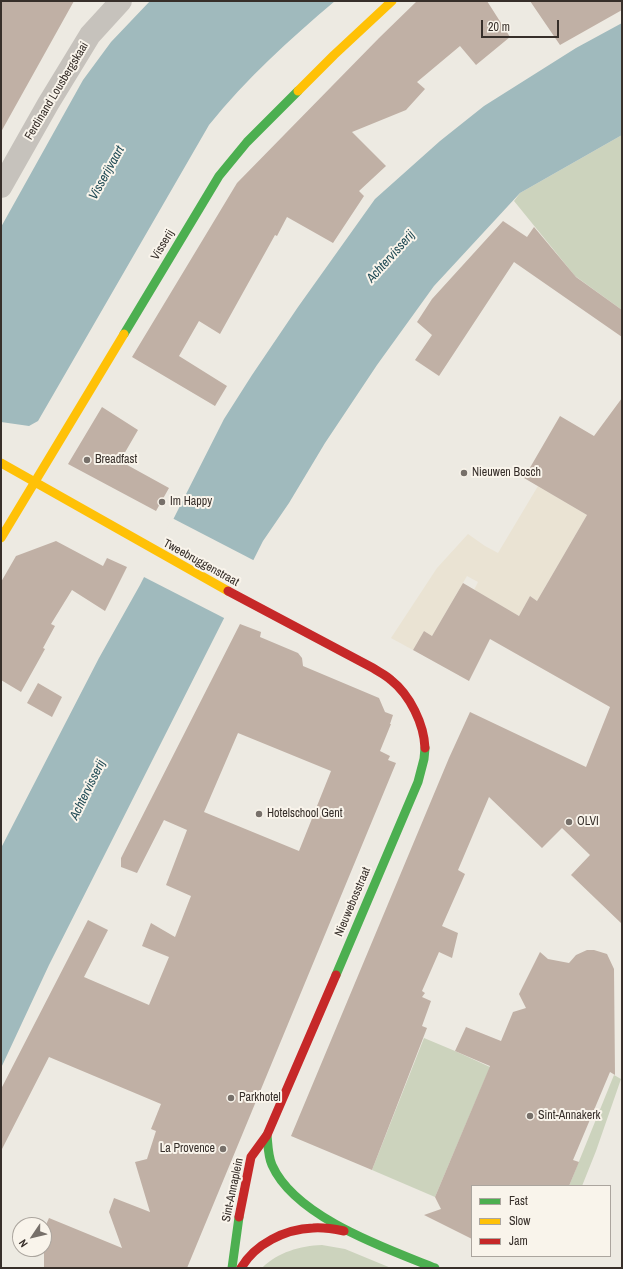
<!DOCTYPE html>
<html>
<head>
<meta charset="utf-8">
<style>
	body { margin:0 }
	#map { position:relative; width:623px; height:1269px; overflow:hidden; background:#edeae2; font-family:"Archivo Narrow",sans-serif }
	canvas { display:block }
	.frame { position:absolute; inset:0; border:2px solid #372f2a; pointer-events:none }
	.legend { position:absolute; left:471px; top:1185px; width:140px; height:72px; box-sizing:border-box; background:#f9f4eb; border:1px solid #aba59e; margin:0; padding:5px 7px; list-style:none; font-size:12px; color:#372f2a }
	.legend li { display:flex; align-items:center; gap:8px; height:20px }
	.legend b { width:20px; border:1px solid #aba59e }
	.north { position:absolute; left:12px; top:1217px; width:40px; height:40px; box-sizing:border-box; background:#f9f4eb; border:1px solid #aba59e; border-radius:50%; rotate:235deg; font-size:11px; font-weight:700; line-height:16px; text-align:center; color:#372f2a }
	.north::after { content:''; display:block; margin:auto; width:14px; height:18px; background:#77706a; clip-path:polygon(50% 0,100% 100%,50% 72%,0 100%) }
	.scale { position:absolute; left:481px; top:20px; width:78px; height:18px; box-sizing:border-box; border:2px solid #372f2a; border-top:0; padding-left:5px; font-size:12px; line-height:14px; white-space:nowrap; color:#372f2a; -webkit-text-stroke:3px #f9f4eb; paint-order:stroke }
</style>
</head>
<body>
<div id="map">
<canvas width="623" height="1269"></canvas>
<div class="frame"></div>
<ul class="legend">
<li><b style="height:5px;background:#4caf50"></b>Fast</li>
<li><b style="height:5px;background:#ffc107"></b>Slow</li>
<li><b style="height:5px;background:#c62828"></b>Jam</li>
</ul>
<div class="north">N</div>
<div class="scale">20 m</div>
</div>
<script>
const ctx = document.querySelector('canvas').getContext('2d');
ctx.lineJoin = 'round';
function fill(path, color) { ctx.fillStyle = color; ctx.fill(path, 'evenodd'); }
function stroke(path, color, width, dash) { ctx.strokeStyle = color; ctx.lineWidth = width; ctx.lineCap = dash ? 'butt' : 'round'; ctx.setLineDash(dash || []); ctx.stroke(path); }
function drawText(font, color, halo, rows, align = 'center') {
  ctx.font = font + ' "Archivo Narrow",sans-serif'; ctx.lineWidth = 4; ctx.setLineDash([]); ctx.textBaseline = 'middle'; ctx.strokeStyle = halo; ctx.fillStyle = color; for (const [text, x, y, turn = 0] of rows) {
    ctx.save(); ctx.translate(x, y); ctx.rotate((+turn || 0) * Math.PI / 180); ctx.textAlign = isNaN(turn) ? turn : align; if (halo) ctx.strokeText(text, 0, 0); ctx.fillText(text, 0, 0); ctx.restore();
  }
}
fill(new Path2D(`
	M622 135V310L575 276 514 201 520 193Z
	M424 1038 455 1051 490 1067 435 1197 372 1170Z
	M614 1075 621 1079 596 1151 582 1186H569Z
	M322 1245 345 1249 391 1268H262C278 1252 300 1246 322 1245Z`), '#ccd3bd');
fill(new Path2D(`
	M538 486 587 515 537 601 530 596 519 616 474 590 478 582 467 576 432 636 424 631 413 650 391 638 437 568 468 534 485 546 498 553Z`), '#eae3d3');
fill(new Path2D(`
	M150 1H335C290 39 246 79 209 125L38 421 29 426 1 422V227L83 80 111 42Z
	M622 23V135L520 193 434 286 377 365 325 443 289 503 263 541 49 965 1 1068V848L99 658 140 585 224 419 252 375 298 307 375 199 440 141 484 106 576 48Z`), '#a0babd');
fill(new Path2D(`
	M172 518 255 561 226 619 142 576Z`), '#edeae2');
fill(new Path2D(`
	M1 1H74L1 132Z
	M417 1H487L510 37 476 65 460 46 417 82 425 89 406 110 352 132 386 166 359 191 364 196 333 243 287 217 277 236 275 235 220 334 199 321 179 356 227 386 215 406 132 357 237 183 379 38Z
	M530 1H622V10L560 45Z
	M503 221 527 237 534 227 576 277 622 310V337L514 262 439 376 415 360 432 335 417 322 432 299Z
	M622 398V924L571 875 590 855 562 828 542 848 489 797 458 870 465 874 442 926 458 933 452 958 439 952 422 991 425 993 422 997 431 1001 422 1026 427 1028 372 1170 291 1136 449 758 470 712 586 767 610 707 490 639 469 681 413 650 424 631 432 636 463 583 519 616 530 596 537 601 587 515 524 478 560 416 594 436Z
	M102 407 138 430 120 461 169 488 156 511 68 464Z
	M56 541 103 566 107 558 127 567 105 611 72 590 51 624 55 626 43 648 45 649 21 692 1 680V582L16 556Z
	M240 624 261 632 260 637 298 653 302 658 303 666 379 698 385 712 393 715 390 724H391L380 751 390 756 388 760 396 763 187 1268H44V1229L49 1218 122 1248 109 1212 114 1198 150 1212 135 1162 147 1159 156 1131 151 1129 161 1104 49 1057 1 1151V1089L88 920 108 930 84 977 149 1005 169 957 142 946 151 923 175 937 191 896 166 885 187 830 164 820 137 873 121 867V858ZM238 733 331 771 299 851 204 812Z
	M38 683 62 697 52 717 27 703Z
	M587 950H594L607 954 614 969 615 1075 610 1072 573 1160 579 1162 569 1186H472V1239L424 1215 441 1209 435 1197 490 1066 455 1051 466 1027 501 1041 513 1012 526 1008 519 994 540 952 548 959 569 963 576 955Z`), '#c0b0a5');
stroke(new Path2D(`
	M1 187 48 104 90 35 121 1`), '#c6c2bc', 22);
stroke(new Path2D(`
	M124 334 219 176 247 142 298 91
	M336 975 418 782 424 759 425 748
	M267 1135C268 1145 268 1156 272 1165 295 1217 385 1248 435 1268
	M232 1268 239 1217`), '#4caf50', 9);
stroke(new Path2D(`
	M298 91 334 55 392 1
	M1 463 228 591
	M1 538 124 334`), '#ffc107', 9);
stroke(new Path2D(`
	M228 591 373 668C379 672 386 675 391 680 410 695 424 724 425 748
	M239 1217 251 1157 267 1135 336 975
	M241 1268C255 1244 285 1229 313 1228 324 1227 334 1229 344 1231`), '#c62828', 9);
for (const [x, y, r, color] of [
	[87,460,4,"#77706a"],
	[464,473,4,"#77706a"],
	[162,502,4,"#77706a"],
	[259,814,4,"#77706a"],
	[569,822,4,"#77706a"],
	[231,1098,4,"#77706a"],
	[530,1116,4,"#77706a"],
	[223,1149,4,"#77706a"]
]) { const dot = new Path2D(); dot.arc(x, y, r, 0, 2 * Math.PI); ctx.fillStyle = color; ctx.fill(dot); stroke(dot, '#f9f4eb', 1.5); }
drawText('12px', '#372f2a', '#f9f4eb', [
	["Ferdinand Lousbergskaai",57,91,-59],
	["Visserij",163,245,-59],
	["Tweebruggenstraat",201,563,29],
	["Nieuwebosstraat",353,902,-67],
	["Sint-Annaplein",233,1190,-78]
]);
drawText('12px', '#372f2a', '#f9f4eb', [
	["Breadfast",95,460],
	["Nieuwen Bosch",472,473],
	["Im Happy",170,502],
	["Hotelschool Gent",267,814],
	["OLVI",577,822],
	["Parkhotel",239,1098],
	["Sint-Annakerk",538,1116],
	["La Provence",215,1149,"right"]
], 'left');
drawText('italic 13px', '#224c56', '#f9f4eb', [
	["Visserijvaart",107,173,-61],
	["Achtervisserij",391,257,-48],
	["Achtervisserij",88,790,-64]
]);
</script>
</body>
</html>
